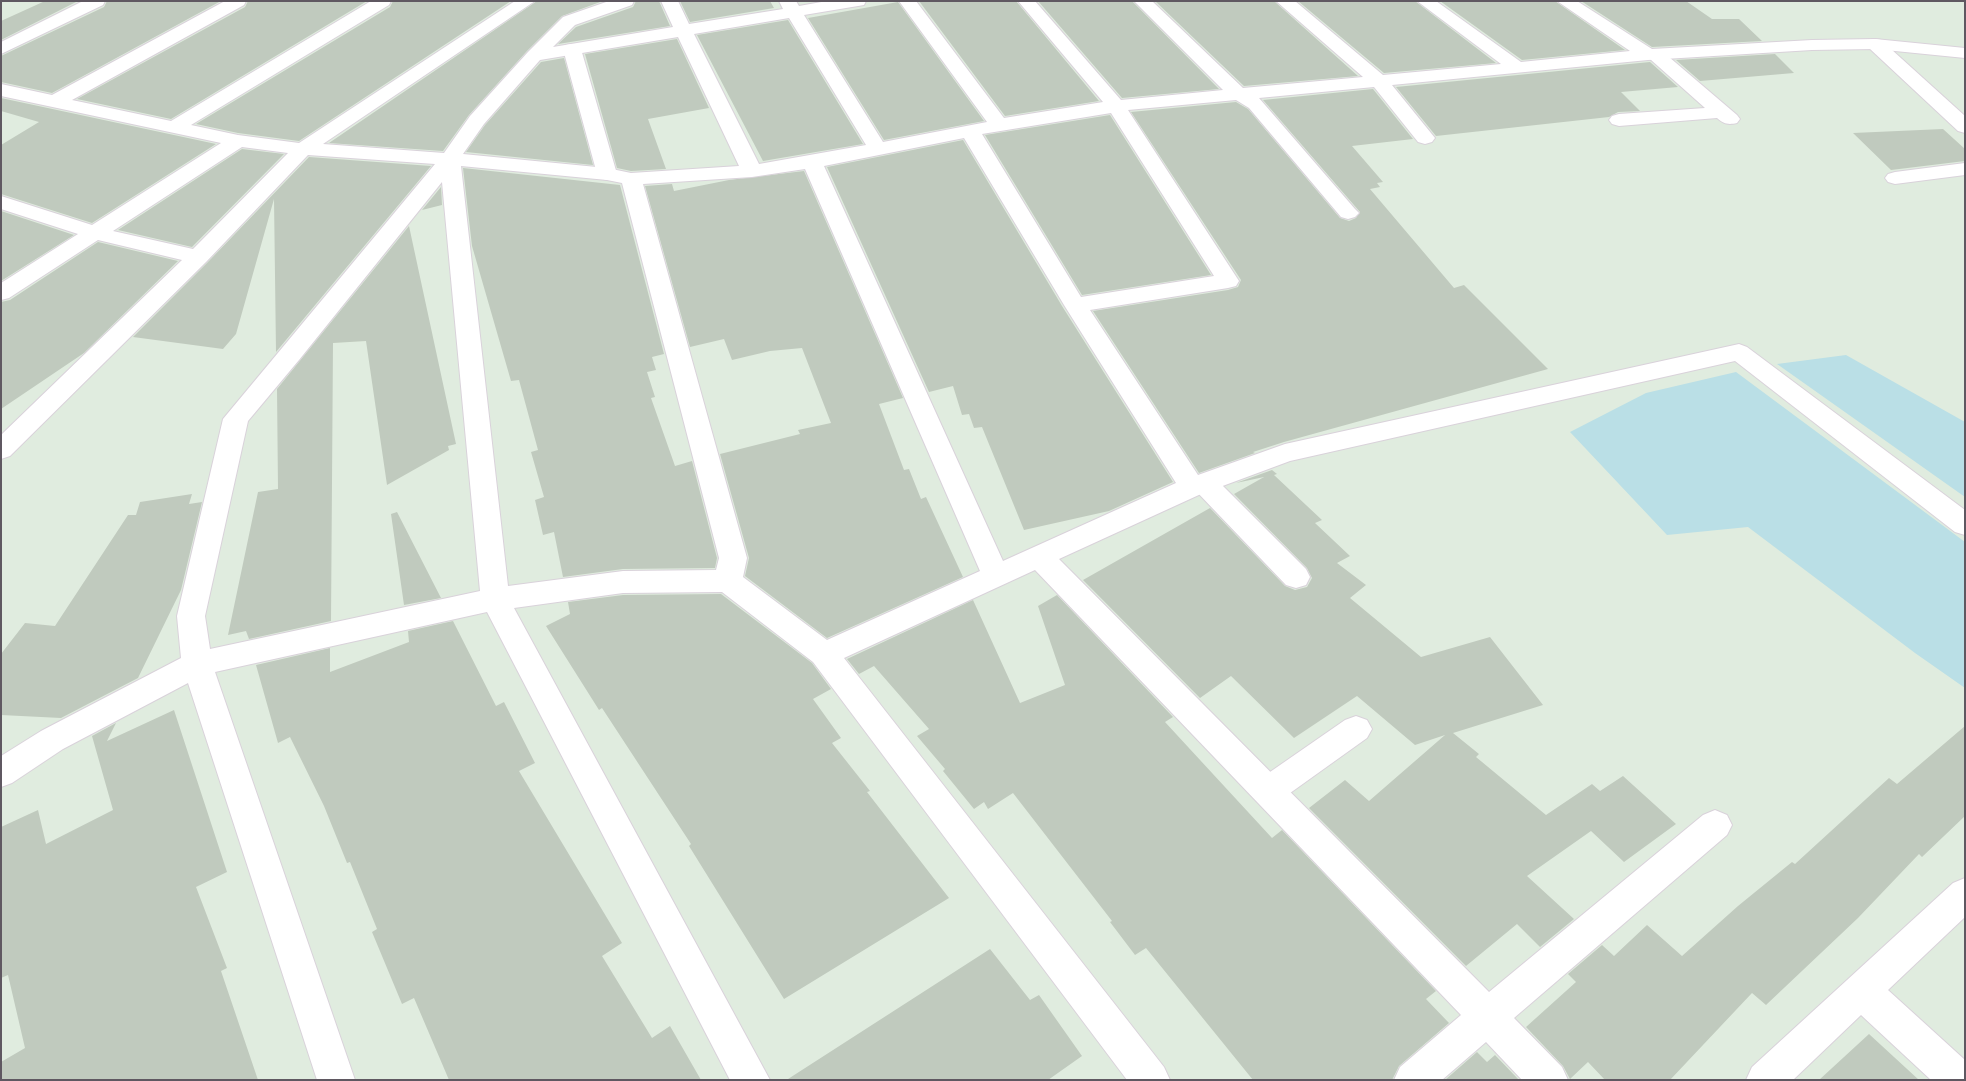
<!DOCTYPE html>
<html>
<head>
<meta charset="utf-8">
<style>
	body { margin:0 }
	#map { position:relative; width:1966px; height:1081px; overflow:hidden; background:#e0ecdf; font-family:"Nunito Sans",sans-serif }
	canvas { display:block }
	.frame { position:absolute; inset:0; border:2px solid #5f5861; pointer-events:none }
</style>
</head>
<body>
<div id="map">
<canvas width="1966" height="1081"></canvas>
<div class="frame"></div>
</div>
<script>
const ctx = document.querySelector('canvas').getContext('2d');
ctx.lineJoin = 'round';
function fill(path, color) { ctx.fillStyle = color; ctx.fill(path, 'evenodd'); }
function stroke(path, color, width, dash) { ctx.strokeStyle = color; ctx.lineWidth = width; ctx.lineCap = dash ? 'butt' : 'round'; ctx.setLineDash(dash || []); ctx.stroke(path); }
fill(new Path2D(`
	M1846 355 1965 422V497L1777 364Z
	M1736 372 1965 542V688L1915 653 1748 527 1667 535 1570 432 1646 393Z`), '#badfe6');
fill(new Path2D(`
	M45 1H78L1 40V21Z
	M107 1H221L52 93 1 82V56L104 7Z
	M248 1H367L171 119 77 99 245 7Z
	M393 1H511L299 141 238 133 196 124 390 7Z
	M537 1H603L562 16 527 51 469 115 443 151 329 143Z
	M636 1H659L670 26 558 44 576 27 633 7Z
	M680 1H770L774 8 690 22Z
	M919 1H1016L1099 101 1005 116Z
	M1038 1H1132L1219 89 1122 98Z
	M1155 1H1274L1358 76 1244 86Z
	M1298 1H1415L1496 63 1384 73Z
	M1440 1H1555L1625 50 1522 60Z
	M1581 1H1686L1712 19H1739L1762 41 1652 47Z
	M898 2 984 121 884 140 808 18Z
	M788 20 863 144 763 161 697 35Z
	M677 39 709 108 648 119 666 169 631 171 617 168 585 54Z
	M1775 54 1794 73 1700 81 1676 60Z
	M564 58 593 165 466 152 485 125 541 62Z
	M1650 62 1678 87 1621 92 1640 111 1618 112 1609 117 1436 136 1396 87Z
	M1373 89 1413 139 1352 146 1383 182 1377 183 1380 187 1370 189 1454 288 1464 285 1548 369 1284 442 1253 452 1255 453 1199 473 1093 311 1228 290 1238 287 1241 280 1131 112 1236 102 1248 109 1340 218 1349 221 1356 218 1360 212 1263 100Z
	M1 98 216 144 92 223 1 194V145L39 122 1 111Z
	M1110 115 1211 275 1082 295 985 135Z
	M1943 129 1965 149V161L1891 170 1853 133Z
	M963 140 1062 306 1173 482 1109 511 1024 530 982 427 974 428 969 414 962 415 953 386 929 392 827 167Z
	M242 149 284 154 192 247 118 230Z
	M309 157 431 166 276 352 274 199 236 334 223 349 133 337 207 263Z
	M463 168 620 185 664 354 652 357 656 370 647 372 655 397 651 398 675 466 692 461 717 558 715 568 623 569 563 577 554 532 543 535 535 500 544 497 531 452 538 450 519 380 511 381 472 246Z
	M804 171 903 398 879 404 904 470 909 469 921 499 926 497 963 577 827 638 745 576 749 558 720 454 800 434 798 430 831 423 802 348 770 351 732 360 724 339 690 347 645 186 672 184 674 191 729 180Z
	M441 187 442 205 422 210Z
	M1 211 74 235 1 281Z
	M409 226 456 444 448 446 449 450 387 485 366 341 333 343 331 621 249 639 246 631 228 635 258 492 278 489 277 389Z
	M98 242 178 261 84 353 1 409V302L10 300Z
	M1272 470 1277 474 1274 475 1322 520 1315 523 1350 556 1337 563 1366 585 1350 598 1421 657 1490 637 1543 705 1453 733 1479 754 1476 757 1546 815 1592 784 1600 791 1623 776 1676 824 1624 862 1591 831 1527 876 1574 919 1540 947 1517 924 1466 966 1309 808 1345 780 1369 801 1445 735 1415 745 1357 696 1294 738 1231 676 1200 698 1083 580 1210 508 1285 586 1295 590 1307 587 1312 578 1307 568 1234 494 1264 477 1236 483Z
	M192 494 189 504 202 502 181 590 138 678 61 718 1 715V654L25 623 55 626 128 515H136L140 502Z
	M397 512 441 598 404 605 391 514Z
	M721 594 812 663 831 689 813 699 841 738 832 743 870 791 867 792 949 898 784 999 689 846 691 844 602 708 599 710 546 626 570 614 568 602 623 595Z
	M1057 595 1173 717 1165 722 1272 838 1282 830 1436 991 1426 999 1449 1023 1399 1066 1392 1080H1253L1146 948 1135 955 1110 922 1112 921 1013 793 988 809 984 802 974 809 943 771 945 769 917 736 929 729 874 666 859 674 847 659 973 600 1020 703 1065 685 1038 606Z
	M453 621 496 706 504 702 535 763 519 771 622 943 602 956 652 1038 670 1026 701 1080H449L414 998 402 1004 372 932 377 929 350 862 347 863 324 806 290 737 278 743 256 665 330 648V672L409 642 408 631Z
	M174 710 227 872 196 887 227 968 221 971 258 1080H1V1062L25 1048 8 975 1 978V827L38 810 46 844 113 810 92 736 116 723 107 741Z
	M1965 726V816L1922 857 1919 854 1858 918 1766 1005 1752 993 1670 1080H1605L1588 1062 1570 1079 1563 1066 1526 1027 1576 982 1568 974 1602 945 1614 956 1647 925 1682 956 1738 906 1792 862 1795 864 1889 778 1897 784Z
	M990 949 1030 1000 1039 995 1082 1056 1048 1080 788 1079Z
	M1869 1034 1919 1080H1819Z
	M1477 1052 1487 1062 1495 1055 1519 1080H1445Z`), '#c0cabe');
const lane = new Path2D(`
	M1875 39 1881 40 1965 116V133L1958 131 1869 48 1866 44 1869 40Z
	M572 44 578 45 581 49 617 174 614 178 607 180 600 178 597 174 563 49 566 45Z
	M1656 50 1662 51 1737 115 1740 119 1737 123C1728 125 1724 124 1717 118L1619 126 1612 124 1609 120 1612 116 1619 114 1705 108 1650 59 1647 55 1650 51Z
	M1965 163V175L1895 184 1888 182 1885 178 1888 174 1895 172Z
	M1204 474 1213 476 1306 569 1310 577 1306 585 1296 588 1286 585 1195 490 1191 483 1195 476Z
	M1356 716 1367 720 1372 729 1367 738 1279 801 1268 805 1257 801 1252 791 1257 781 1345 720Z
	M1965 878V917L1888 990 1965 1060V1080H1931L1861 1015 1793 1080H1746L1752 1067 1953 883Z`);
const street = new Path2D(`
	M83 1H105L103 5 1 54V42Z
	M225 1H246L244 5 72 100 171 121 371 1H391L389 5 191 125 238 135 299 143 515 1H535L323 144 444 153 470 116 528 52 563 17 609 1H634L632 5 575 25 553 47 673 27 661 1H678L689 24 783 9 779 1H796L799 6 827 1H866L864 5 804 15 883 142 987 122 899 1H916L1004 118 1103 102 1018 1H1035L1121 100 1223 90 1134 1H1152L1243 88 1363 77 1276 1H1295L1383 75 1501 64 1417 1H1436L1521 62 1630 51 1557 1H1577L1652 49 1812 40 1875 39 1965 48V58L1875 49 1812 50 1648 60 1392 85 1435 138 1432 142 1425 144 1418 142 1374 87 1259 98 1355 209 1359 213 1355 217 1348 219 1341 217 1249 108 1236 100 1128 110 1239 281 1236 286 1228 288 1090 310 1198 475 1285 444 1739 344 1747 347 1965 510V535L1955 532 1735 361 1290 461 1201 494 1059 559 1489 992 1703 815 1715 810 1727 815 1732 825 1727 835 1514 1018 1562 1067 1568 1080H1522L1486 1042 1442 1080H1394L1400 1067 1461 1015 1035 570 844 658 1164 1067 1170 1080H1127L813 662 722 592 623 593 514 608 770 1080H730L487 612 215 672 355 1080H317L188 683 63 749 12 783 1 787V756L41 731 181 658 177 616 223 419 435 164 308 155 206 262 10 456 1 459V435L182 260 98 240 9 298 1 300V283L78 234 1 209V196L92 225 221 143 1 96V84L52 95ZM789 18 866 145 759 164 694 34ZM678 37 739 166 631 173 607 168 463 154 484 124 540 60ZM1111 113 1214 276 1081 297 982 134ZM964 138 1064 305 1176 483 1003 561 824 166ZM242 147 288 153 193 249 113 231ZM461 166 607 180 622 183 719 558 716 570 623 571 508 586ZM805 169 980 571 827 640 743 577 747 558 643 184 752 177ZM442 182 480 591 210 649 205 616 248 421 299 360Z`);
stroke(lane, '#d9d2da', 2);
stroke(street, '#d9d2da', 2);
fill(lane, '#fff');
fill(street, '#fff');
</script>
</body>
</html>
